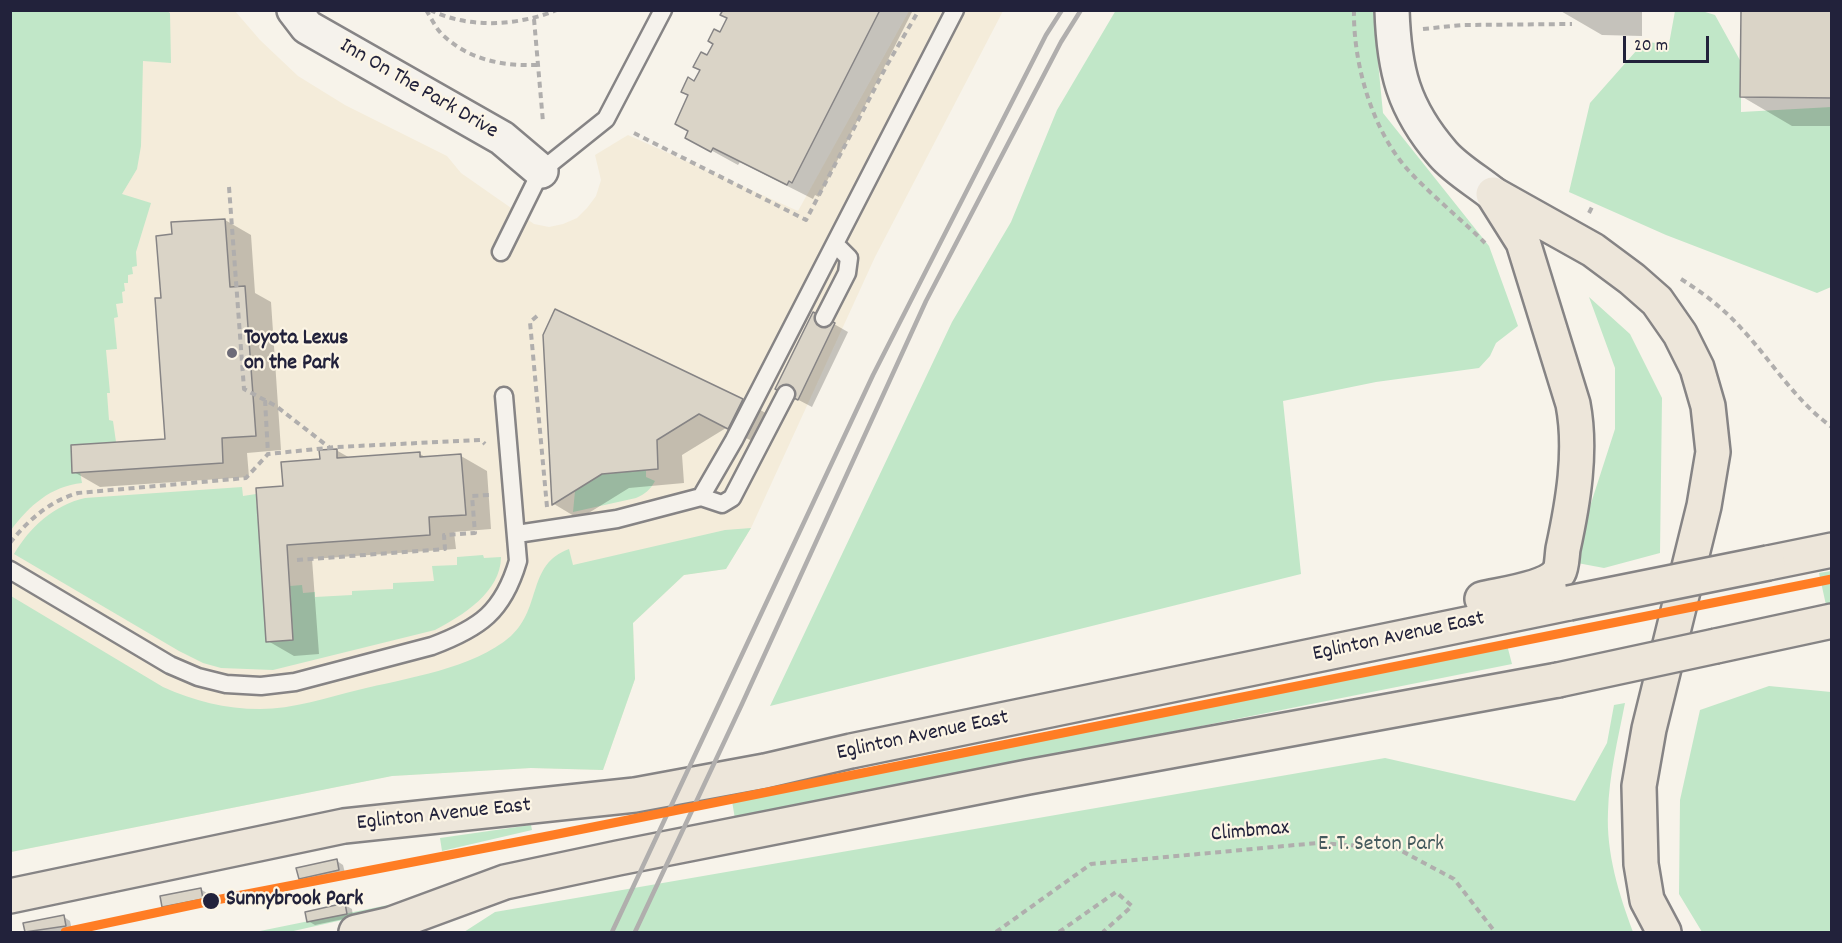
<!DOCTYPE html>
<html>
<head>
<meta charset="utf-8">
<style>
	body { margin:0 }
	#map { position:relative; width:1842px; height:943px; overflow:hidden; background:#f7f3ea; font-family:Dekko,sans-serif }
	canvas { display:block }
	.frame { position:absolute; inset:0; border:12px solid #22223b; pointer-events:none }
	.scale { position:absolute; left:1623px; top:36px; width:86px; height:27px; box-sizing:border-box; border:3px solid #22223b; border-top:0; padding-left:8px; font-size:18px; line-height:21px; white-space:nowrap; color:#22223b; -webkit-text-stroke:4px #fcf5e5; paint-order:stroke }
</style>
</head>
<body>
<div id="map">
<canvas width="1842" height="943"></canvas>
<div class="frame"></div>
<div class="scale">20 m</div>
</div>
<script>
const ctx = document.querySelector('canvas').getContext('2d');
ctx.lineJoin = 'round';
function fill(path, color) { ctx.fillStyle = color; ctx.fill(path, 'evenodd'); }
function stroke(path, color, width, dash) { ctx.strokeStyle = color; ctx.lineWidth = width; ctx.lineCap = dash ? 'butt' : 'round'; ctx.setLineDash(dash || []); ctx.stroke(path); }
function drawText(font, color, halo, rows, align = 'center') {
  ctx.font = font + ' Dekko,sans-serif'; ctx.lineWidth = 4.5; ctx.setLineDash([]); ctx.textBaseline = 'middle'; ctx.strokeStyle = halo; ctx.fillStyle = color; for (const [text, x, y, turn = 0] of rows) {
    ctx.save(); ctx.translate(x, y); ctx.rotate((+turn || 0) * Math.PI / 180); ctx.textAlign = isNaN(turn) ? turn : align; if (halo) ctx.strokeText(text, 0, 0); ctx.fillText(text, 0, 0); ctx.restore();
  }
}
fill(new Path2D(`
	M11 11H235L260 40 298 76 345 105 447 156 461 173 534 224 549 227 563 224 577 218 587 208 596 196 601 180 595 155 628 135 798 211 909 11H1006H1003L875 257 751 528 726 569 684 575 633 623 635 679 603 770 531 768 392 776 11 852Z`), '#f4ecda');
fill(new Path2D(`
	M1116 10 1373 11 1383 113 1489 246 1518 326 1496 343 1490 356 1479 368 1376 382 1283 401 1301 574 770 706 952 322 1011 222 1057 110Z
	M11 11H167L170 13 171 63 143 61 141 146 137 169 122 194 151 203 136 252 137 266 132 267 133 274 128 275V283H124L125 291 122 292 123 303 116 304 118 317 114 318 117 349 106 350 110 393H107L109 420 113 421 116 442 71 445 72 472H80L82 483C51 486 29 506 11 530Z
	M1675 11H1702L1715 15 1741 62V112L1831 107V287L1817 293 1666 235 1569 192 1590 103 1644 42 1669 44Z
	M1589 297 1630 334 1662 398 1660 553 1604 568 1572 562 1615 429V368Z
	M646 470V477L655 481C650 490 645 494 636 498L573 512 575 491 602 474Z
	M242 487 243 496 256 494 267 642 293 640 290 586 302 585 303 593 315 592V597L352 595V591L393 589V583L434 581 432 566 457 565V557L483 555 484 558 501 557C501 592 462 616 435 630L273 670 221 668 203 663 179 651 14 554C30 527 54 505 85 498Z
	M751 528 726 569 684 575 633 623 635 679 603 770 531 768 392 776 11 852V596L163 687C194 701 225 709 260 709 293 709 326 698 358 690 406 678 473 669 511 636 542 608 527 564 569 549L573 565 725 530Z
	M1831 571V604L1826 605 1819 573Z
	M1506 641 1512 664 735 819 731 795Z
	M1769 686 1831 692V932H1702L1679 894 1680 800 1700 710Z
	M1625 703C1618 739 1609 775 1608 812 1606 853 1619 894 1633 932H464L495 912 1385 758 1575 801 1607 743 1614 705Z
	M531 825 532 830 442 851 440 838Z
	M388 905 387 910 289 932H255Z`), '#c1e7c8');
fill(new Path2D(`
	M724 10H913L819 197 815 195 813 199 740 162 738 165 687 137 690 131 695 83 729 18Z
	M1559 10H1642V36L1602 35Z
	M1832 10V126H1792L1741 96Z
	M225 220 251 235 255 293 271 302 281 450 247 453 249 477 100 487 74 472 166 440 162 299 174 236Z
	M556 311 743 400 769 415 754 442 726 428 682 455 684 483 629 488 579 519 554 504 545 335Z
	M834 324 848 332 812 407 791 396Z
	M336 450 350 458 420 454 427 458 461 456 487 471 491 529 454 532 456 549 312 559 319 654 294 656 268 641 285 488Z
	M337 861 343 865 345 873 306 881 300 878Z
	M200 889 207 893 208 902 170 910 163 906Z
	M345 905 352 909 353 917 315 925 308 921Z
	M64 917 70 921 72 930 56 932H26L25 924Z`), '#0003');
const building = new Path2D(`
	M723 10H880L792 183 789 181 787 185 713 148 711 152 685 138 688 131 675 124 688 95 681 92 688 77 694 81 700 70 693 67 701 52 707 55 713 44 708 41 714 29 720 32 727 18 720 15Z
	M1741 10H1832V98L1740 97Z
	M225 219 230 287 245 286 256 436 222 438 223 463 72 473 71 445 165 439 155 298H161L156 236 172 234 171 222Z
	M555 309 743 399 728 429 699 414 657 440 658 469 602 474 552 505 543 335Z
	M813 312 835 323 798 400 775 389Z
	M337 449V458L420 452V457L461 454 466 515 429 517 430 535 287 545 293 640 266 642 256 488 283 486 281 462 320 459 319 450Z
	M337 859 339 870 299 879 296 868Z
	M201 888 203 899 162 907 160 896Z
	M345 903 347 914 307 922 305 912Z
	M64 915 66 926 25 932 23 923Z`);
fill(building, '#dad4c7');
stroke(building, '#868485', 1.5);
const lane = new Path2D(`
	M501 252 541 171 606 119 663 10
	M824 318 847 273 849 258 835 244
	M701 497 722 504 732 498 786 394
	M517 534 617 519 701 497 734 440 955 10
	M10 570 170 665 198 677 226 684 261 686 295 682 432 646C480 628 503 612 518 561L504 396`);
const street = new Path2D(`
	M294 10 307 27 502 138 541 171`);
const secondary = new Path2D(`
	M1392 10C1394 70 1403 108 1443 154 1456 169 1477 181 1493 194`);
const primary = new Path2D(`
	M1493 194 1593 250 1632 279 1657 301 1680 334 1697 368 1708 406 1713 452 1704 506 1649 729 1639 786 1641 864 1647 900 1664 932
	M1768 563 1832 550
	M1482 599C1502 594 1548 589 1559 572 1562 567 1562 556 1563 549 1573 503 1582 451 1573 404L1523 242 1494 196
	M1716 646 1832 621
	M10 896 344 826 635 795 765 771 851 751 1569 603
	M356 932 391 924 505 882 618 858 1028 777 1558 680`);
stroke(lane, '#868485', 21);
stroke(street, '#868485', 38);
stroke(secondary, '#868485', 38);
stroke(primary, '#868485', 38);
stroke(new Path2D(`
	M426 10C432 19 437 31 445 37 472 61 504 66 538 65
	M430 10C469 29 517 26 557 10
	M1354 10C1353 63 1372 130 1408 170 1432 196 1460 218 1485 243
	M534 19 543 122
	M1423 29 1462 25 1572 24
	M634 133 806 220 887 65 919 10
	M229 187 244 389 276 406 330 448
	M1589 213 1593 205
	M1681 279C1703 293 1723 308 1741 328 1771 360 1795 401 1832 427
	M537 316 530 322 547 507
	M265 400 268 454
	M10 543C28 520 50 501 78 493L246 478 268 454 336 447 481 440 485 444
	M297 560 445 549 444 535 475 533 472 496 489 495V493
	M10 932 12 931
	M996 932 1091 864 1317 843 1396 848 1454 879 1495 932
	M1059 932 1116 892 1132 906 1103 932`), '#b0aead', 4, [6, 4.5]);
stroke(lane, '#f5f2ec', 16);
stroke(street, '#f5f2ec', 33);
stroke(secondary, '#f5f2ec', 33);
stroke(primary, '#ede6da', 33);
stroke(new Path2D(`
	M612 932 873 375 1046 35 1062 10
	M635 932 742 704 926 301 1061 42 1081 10`), '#b0aead', 4.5);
const primaryBridge = new Path2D(`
	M1569 603 1768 563
	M1558 680 1716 646`);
stroke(primaryBridge, '#868485', 38, []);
stroke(primaryBridge, '#ede6da', 33);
stroke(new Path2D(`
	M65 932 216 900 553 835 1832 579`), '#ff7d24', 9);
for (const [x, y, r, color] of [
	[232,353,6,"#6d6b78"],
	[211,901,9,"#22223b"]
]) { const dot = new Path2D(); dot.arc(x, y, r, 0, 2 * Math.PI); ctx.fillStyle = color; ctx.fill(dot); stroke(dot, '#fcf5e5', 2); }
drawText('22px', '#22223b', '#fcf5e5', [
	["Inn On The Park Drive",418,90,30],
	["Eglinton Avenue East",1399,638,-12],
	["Eglinton Avenue East",923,737,-12],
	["Eglinton Avenue East",444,816,-6],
	["Climbmax",1250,833,-5]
]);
drawText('bold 22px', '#22223b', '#fcf5e5', [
	["Toyota Lexus",244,340],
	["on the Park",244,365]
], 'left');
drawText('22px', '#445a5d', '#fcf5e5', [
	["E. T. Seton Park",1381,846]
]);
drawText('bold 22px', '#22223b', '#fcf5e5', [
	["Sunnybrook Park",226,901]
], 'left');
</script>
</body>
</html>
